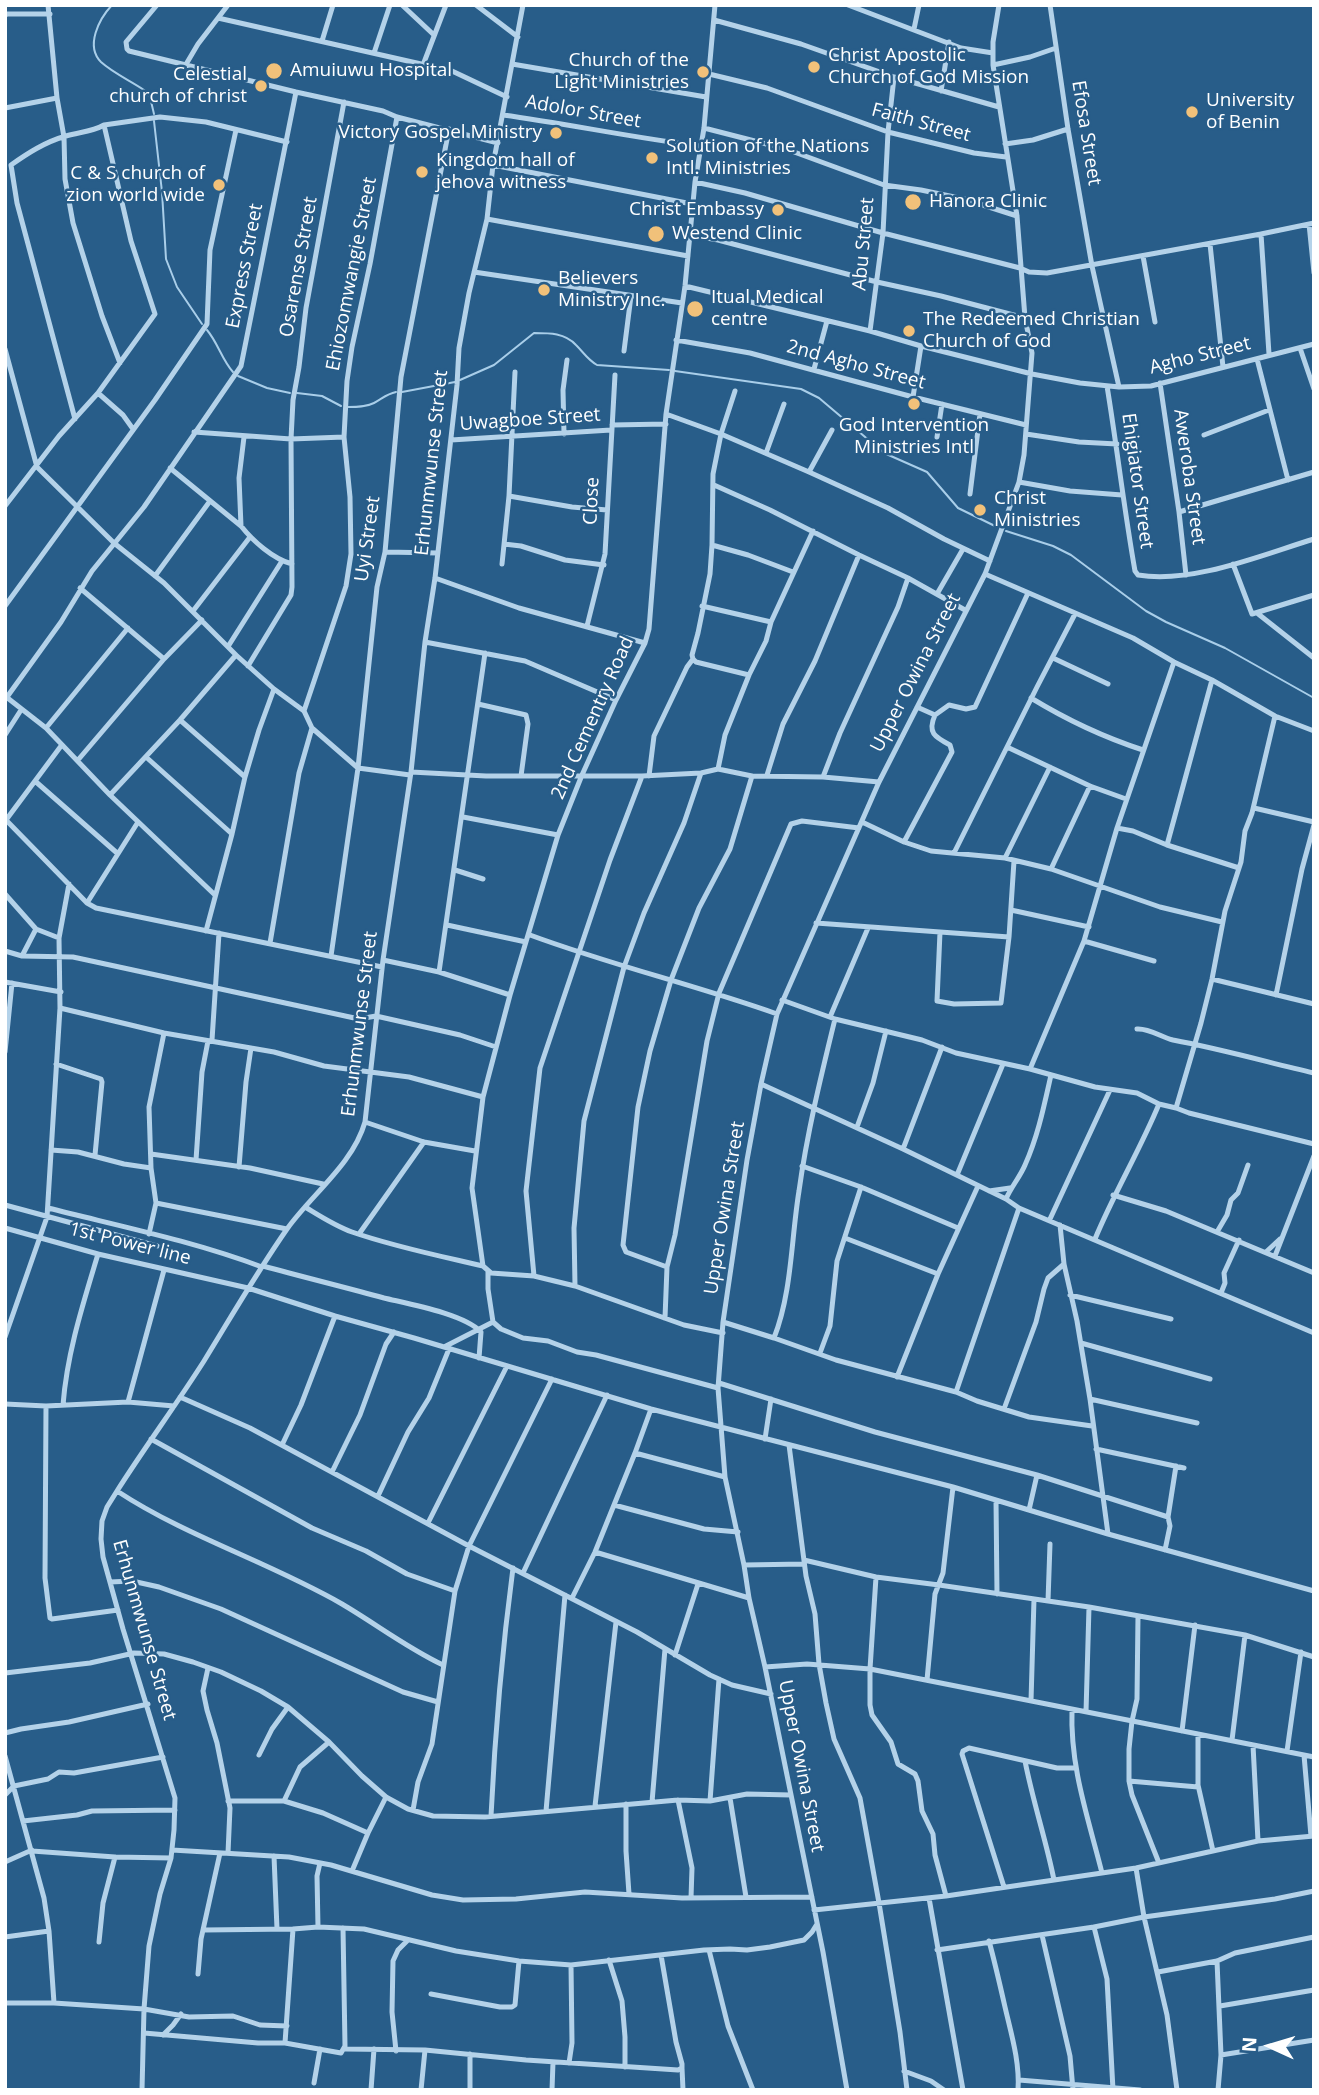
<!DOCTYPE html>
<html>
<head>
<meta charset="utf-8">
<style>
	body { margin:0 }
	#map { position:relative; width:1319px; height:2095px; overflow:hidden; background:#285d89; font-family:"Open Sans",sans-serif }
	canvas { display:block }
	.frame { position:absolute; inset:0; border:7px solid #fff; pointer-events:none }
	.north { position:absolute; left:1235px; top:2011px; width:70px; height:70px; -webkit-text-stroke:5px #285d89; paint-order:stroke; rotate:274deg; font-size:19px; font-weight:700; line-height:28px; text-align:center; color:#fff }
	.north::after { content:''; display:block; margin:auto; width:24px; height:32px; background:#fff; clip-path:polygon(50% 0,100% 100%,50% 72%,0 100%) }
</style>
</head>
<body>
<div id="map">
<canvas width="1319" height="2095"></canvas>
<div class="frame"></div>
<div class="north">N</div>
</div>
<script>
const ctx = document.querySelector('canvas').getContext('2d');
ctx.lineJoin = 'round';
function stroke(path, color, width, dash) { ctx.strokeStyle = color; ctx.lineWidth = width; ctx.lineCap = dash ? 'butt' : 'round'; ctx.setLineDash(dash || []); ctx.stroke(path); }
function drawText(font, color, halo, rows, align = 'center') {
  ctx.font = font + ' "Open Sans",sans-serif'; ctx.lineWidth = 5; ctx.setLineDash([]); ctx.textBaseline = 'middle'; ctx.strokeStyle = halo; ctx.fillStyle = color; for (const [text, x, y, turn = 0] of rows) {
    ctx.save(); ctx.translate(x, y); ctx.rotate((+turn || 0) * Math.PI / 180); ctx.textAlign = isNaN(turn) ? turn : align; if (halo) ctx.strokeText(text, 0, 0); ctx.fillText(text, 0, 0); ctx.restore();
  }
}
stroke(new Path2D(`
	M112 5C99 19 85 46 101 62 113 73 131 81 144 90L150 97 154 114
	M154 121 162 192 166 259 177 287 202 324
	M207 330C218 343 222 360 233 372
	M675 371 801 389 819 398 884 453 927 472 958 508 997 527
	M238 376 267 388 290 393
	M460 380 494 365 534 333C550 333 565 333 576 345 584 353 588 360 597 365L669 370
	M402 392 455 382
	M297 393 322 396 341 406
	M348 407C357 407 366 407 374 403 382 399 386 394 396 392
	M1006 531 1053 546 1071 555 1146 611 1166 622 1225 648 1314 698`), '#a9cee9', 2);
stroke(new Path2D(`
	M48 5 57 98 64 137 65 179 73 223 102 316 120 363
	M157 5 126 42 127 49 129 51 296 92 383 111 397 117 498 143
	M402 5 434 35
	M476 5 518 37
	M848 5 961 48 993 53
	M1050 5 1068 129 1092 266 1119 387
	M5 16 6 14H50
	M218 18 452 71 507 97
	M714 20 801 44 894 77 999 107
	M914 29 919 5
	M322 41 333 5
	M374 53 390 5
	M512 64 706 97
	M423 65 446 5
	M993 65 1030 57 1056 48
	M185 66 198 44 228 5
	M709 74 767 88 888 132 974 153 1006 157
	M941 91 949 42
	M5 108 57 98
	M503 115C569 124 634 138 700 146
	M704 128 786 149 884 185 921 190 964 199 1017 216
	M1005 144 1033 140 1068 129
	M493 165 692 204
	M695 182 745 193 883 233 1020 268 1029 272 1047 273 1261 234
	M487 219 688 256
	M1309 224 1314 273
	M690 235 718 240 877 282 941 296 1025 318
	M1210 244 1223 367
	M1143 256 1155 322
	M474 272 682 303
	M685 286 870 331 921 346 1032 374 1080 383 1119 387 1151 386 1314 344
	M870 331 883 233 888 132 894 77
	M676 340 750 353 913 397 1026 425
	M1300 348 1314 389
	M5 349 37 467 114 543 164 583 236 655 274 689 304 711 312 728 358 768 410 775
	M624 351 631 296
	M1269 354 1261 234 1314 223
	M1257 359 1288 480
	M814 369 827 321
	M1160 383 1179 512 1186 575
	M1107 386C1117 447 1124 509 1135 571L1138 575C1193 584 1261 555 1314 539
	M98 393 123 415 133 429
	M913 397 921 346
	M666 414 721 434 809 472 888 508 944 539 990 561
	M75 419 17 203 11 165C28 153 45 142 66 136 79 132 92 132 104 125L160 117 206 122 287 142
	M612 425 666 424
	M194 432 291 439 344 437
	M564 434 563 390 567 360
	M1026 434 1079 442 1117 444
	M1204 435 1269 410
	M937 437 942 404
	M451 440 611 430
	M766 453 784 404
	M170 468 241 526C253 541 273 559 292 564
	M809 472 832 430
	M1019 482 1070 491 1122 495
	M714 485 770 510 859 555 908 578 965 610
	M970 494 980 414
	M509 496 572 507 607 510
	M5 506 59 436 98 393 155 314 131 241 104 125
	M1179 512 1314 472
	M241 526 239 478 244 437
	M504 544 521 546 565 560 604 565
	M712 545 748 555 793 572
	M385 552 438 553
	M502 564 509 496 515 372
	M1233 564 1252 614 1314 595
	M985 574 1133 638 1174 662 1212 680 1275 716 1314 731
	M155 576 210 501
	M435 578 519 608 645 643
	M80 588 164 659
	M937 594 963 549
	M5 606 155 400 207 324 210 250 236 130
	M702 606 771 622
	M193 611 250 537
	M1257 613 1314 658
	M587 626 605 554 615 375
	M425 642 525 661 616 700
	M229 645 282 561
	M1053 658 1108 684
	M693 659 696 662 749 675 725 735 718 769
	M248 666 291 595 292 587 291 439 293 400 299 367 306 308 344 102
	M749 675 766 641 771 622 813 531
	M5 696 46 728 110 795 215 895
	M7 697 61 622 92 571 144 507 241 366 296 92
	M1031 698C1067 720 1103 737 1143 750
	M478 704 526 715 528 724 521 776
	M917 707 935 715
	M304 711 346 586 351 554 350 497 344 437 347 381 352 347 370 264 397 117
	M180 720 245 777
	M46 728 128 628
	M5 735 21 710
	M1007 747 1090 786 1126 799
	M146 757 232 834
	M78 760 164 659 202 620
	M411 772 486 776H642L701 773 718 769 752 776 823 777 879 782
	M767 775 783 724 815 661 859 555
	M649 776 654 736 687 667 693 659 692 655 698 633 710 574 712 545 713 474 721 434 735 391
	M823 777 840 733 898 607 908 578
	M35 781 117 853
	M110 795 180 720 236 655
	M1254 808 1314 822
	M463 817 558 835
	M5 819 87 903 96 908 382 967
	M6 820 61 746
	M862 822 904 842 931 851 1005 858 1051 869 1160 907 1222 922
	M1117 828 1133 831 1167 845 1239 868
	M904 842 952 752 950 745C935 737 927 733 935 715L949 705 966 709 975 707 1028 593
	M1167 845 1212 680
	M954 853 1037 687 1075 614
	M1005 858 1050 767
	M1051 869 1090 786
	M455 870 483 879
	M5 894 36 929 59 938
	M87 903 138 822
	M1011 910 1089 927
	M816 923 1009 937
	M447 925 526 942
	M206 931 232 834 245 777 259 730 274 689
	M940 932 937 1001 954 1004 1001 1003 1009 937 1014 861
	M530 935C611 965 695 985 777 1014
	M1084 941 1117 828 1174 662
	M270 943 299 773 312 728
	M5 951 22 956 73 957 359 1019 376 1016 460 1035 496 1047
	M22 956 36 929
	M331 956 358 768 377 587 385 552 401 377 449 129
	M383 960 439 972 510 995
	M439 972 485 653
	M1212 979 1314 1004
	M5 982 61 992
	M1276 995 1302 869 1314 825
	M782 1000 835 1019 922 1040 956 1053 1030 1069 1095 1087 1137 1093 1159 1104
	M60 1008 164 1033 274 1052 324 1066 409 1077 483 1097
	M830 1017 868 928
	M1137 1029C1149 1028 1161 1037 1173 1040 1221 1049 1267 1062 1314 1073
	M164 1033 149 1107 151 1168 156 1203 287 1229
	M212 1040 219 933
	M5 1052 12 983
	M56 1064 101 1079 102 1082 95 1155
	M1030 1069 1084 941 1154 961
	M761 1084 903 1149 1006 1199 1019 1208 1314 1333
	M1176 1108 1189 1113 1314 1144
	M365 1122 424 1142 475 1151
	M857 1127 873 1083 886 1031
	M903 1149 942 1047
	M51 1150 78 1152 124 1164 151 1168
	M151 1154 250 1168 323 1184
	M196 1160 202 1072 208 1041
	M802 1166 861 1187 958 1228
	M239 1167 246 1082 251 1048
	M957 1175 1003 1064
	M989 1191 1010 1188
	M1113 1195 1166 1211 1314 1273
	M1006 1199C1011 1187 1020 1177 1025 1165 1038 1136 1044 1106 1051 1075
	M5 1205 157 1246
	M305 1207C320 1216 335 1226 352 1232 395 1247 440 1256 483 1266L491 1273 534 1276 575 1286 684 1325 723 1333
	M48 1208C119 1226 193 1241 262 1267
	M1050 1219 1110 1090
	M1060 1225 1064 1264 1077 1321 1090 1399 1108 1534
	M5 1228 98 1254 248 1288 335 1316 414 1338 651 1409 953 1487 1108 1534 1314 1591
	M1217 1232 1227 1215 1231 1200 1238 1193 1248 1165
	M149 1234 156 1203
	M359 1234 424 1142
	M845 1238 938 1274
	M1095 1239C1114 1193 1140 1150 1159 1104L1176 1108 1201 1023 1212 979 1225 911 1241 862 1245 831 1252 813 1275 716
	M1266 1252 1280 1239
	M1275 1256 1314 1156
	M263 1266C303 1277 344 1287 384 1298 409 1304 464 1314 481 1332L479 1358
	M483 1266 472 1188 483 1097 510 995 558 835 582 775 616 700 645 643 649 629 666 414 685 286 695 182 704 128 715 5
	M667 1267 626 1252 623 1245 638 1107 650 1051 671 980 699 908 730 849 752 776
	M488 1272V1289L493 1322 501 1329 523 1338 548 1341 577 1352 596 1355 718 1388
	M534 1276 526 1191 540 1068 610 860 642 776
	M575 1286 574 1228 584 1121 624 967 644 913 684 823 701 773
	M1221 1293 1225 1283 1224 1273 1239 1240
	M1070 1295 1171 1319
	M665 1318 667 1267 675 1235 707 1041 719 993 791 824 802 821 859 828
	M723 1322 774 1338C792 1292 791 1240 799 1191 807 1133 821 1076 835 1019
	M5 1337 47 1217 60 1008 59 938 69 884
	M774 1338 836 1360 956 1392 977 1401 1029 1417 1092 1426
	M1081 1343 1210 1379
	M444 1347 493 1322
	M820 1353 830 1326 837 1261 861 1187
	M897 1377 938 1274 978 1186
	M719 1383 875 1432 1037 1475 1029 1510
	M956 1392 1019 1208
	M180 1397 250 1428 469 1546 637 1632 710 1675 732 1685 771 1694
	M1090 1399 1197 1423
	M128 1402 164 1270
	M5 1404 46 1406 128 1402 174 1406
	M63 1405C67 1353 83 1304 98 1254
	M46 1406 45 1578 50 1618 52 1619 118 1610
	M1004 1409 1036 1322 1044 1289 1048 1278 1064 1264
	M151 1439 312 1528 366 1551 407 1574 455 1591
	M765 1439 771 1399
	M282 1445 301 1405 335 1316
	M789 1445 806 1576 815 1614 819 1664 826 1703 834 1739 860 1798 879 1903 900 2032 907 2090
	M1096 1449 1184 1468
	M635 1453 651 1409
	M332 1472 360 1415 386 1344 394 1332
	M1037 1475 1168 1517 1170 1526 1165 1550
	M117 1491C187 1537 269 1562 342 1604 376 1624 407 1648 443 1665
	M378 1496 408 1432 429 1398 449 1349
	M996 1500 997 1594
	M614 1505 704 1529 738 1532
	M1168 1517 1176 1466
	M428 1523 507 1366
	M595 1552 749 1598
	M804 1560 876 1577 939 1585 1089 1607 1245 1635 1314 1657
	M744 1565 804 1564
	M523 1573 607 1395
	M876 1577 870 1669V1705L872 1715 891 1742 898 1764 915 1774 918 1781 922 1811 933 1834 935 1855 946 1896
	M110 1582 132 1581 159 1587 221 1609 403 1692 438 1702
	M572 1598 595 1552 635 1453 725 1477
	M1048 1601 1050 1544
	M1138 1616 1137 1699 1132 1721 1129 1749V1781L1132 1795 1159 1863
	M675 1655 698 1584
	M765 1667 807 1664 870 1669 1314 1757
	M208 1668 203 1691 207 1710 217 1743 230 1808 228 1853
	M5 1673 90 1663 134 1653 164 1654 193 1662 221 1672 261 1691 288 1707 329 1742 362 1776 386 1797 408 1809 433 1816 485 1817 678 1800 710 1801 747 1794 791 1795
	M927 1680 935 1594 943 1573 953 1487
	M1031 1701 1034 1599
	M1072 1709C1070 1768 1088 1817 1102 1873
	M1086 1712 1089 1607
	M1182 1731 1195 1625
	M5 1733 21 1729 69 1722 148 1704
	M1198 1734V1785L1213 1851
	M1232 1740 1245 1635
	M1253 1745 1258 1841
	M1287 1751 1301 1652
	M259 1755 272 1729 288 1707
	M1304 1755 1311 1836
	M5 1756 44 1898 49 1931 54 2003
	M1025 1761C1033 1802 1046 1840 1054 1880
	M1129 1781 1198 1787
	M5 1795 14 1786 48 1779 59 1772 74 1773 163 1757
	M730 1798 746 1897
	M678 1800 692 1868 691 1898
	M228 1801H284L323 1813 368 1833
	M284 1801 300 1767 329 1742
	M710 1801 719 1679
	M652 1802 665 1649
	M626 1804V1851L629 1894
	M595 1806 616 1622
	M413 1810 418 1782 432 1744 455 1591 469 1546 552 1379
	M546 1811 565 1595
	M491 1816C495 1733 502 1651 513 1568
	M23 1821 77 1815 92 1811 175 1810
	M172 1850 289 1857 331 1865 432 1895 463 1900 516 1899 585 1892 682 1898 812 1897
	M32 1851 115 1857 171 1858
	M274 1856 277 1929
	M5 1862 32 1850
	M1136 1868 1144 1917 1167 2015 1177 2090
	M352 1871 368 1833 386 1797
	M1004 1887 962 1754 963 1751 969 1748 1057 1768H1075
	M929 1898 963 2090
	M814 1910 946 1896 1027 1884 1136 1868 1258 1841 1314 1836
	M318 1927 317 1876 320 1863
	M1094 1927 1107 1979 1113 2090
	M204 1930 293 1929
	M1042 1935 1070 2056 1073 2090
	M5 1937 49 1931
	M989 1941C995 1963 1000 1985 1005 2007 1011 2033 1020 2062 1018 2090
	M99 1942 103 1903 115 1857
	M709 1950 728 2026 753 2090
	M937 1950 1094 1927 1144 1917 1275 1899 1314 1891
	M609 1960 622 2001 625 2037V2067
	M1217 1961 1221 2055 1218 2090
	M1158 1972 1217 1961 1235 1953 1314 1937
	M198 1974 201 1939 220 1853
	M431 1994 500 2007H512L515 2005 519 1961
	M5 2003H54L144 2009 189 2017 233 2016 260 2025 287 2026
	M1220 2006 1314 1990
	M144 2033 258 2043H285L341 2053 345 2046 343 1928
	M163 2035 173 2025 181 2014
	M285 2043 293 1929 318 1927 364 1929 456 1951 519 1961 571 1965 704 1950 730 1949 747 1950 770 1947 804 1940 812 1932 817 1924
	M345 2049 425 2050 526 2060 678 2070 682 2068V2064L676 2042 661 1955
	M396 2051 392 2012 393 1961 398 1950 408 1940
	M1221 2055 1314 2040
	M569 2063 572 2043 571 1965
	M682 2068 683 2090
	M904 2071 931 2081 944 2090
	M1019 2080 1140 2090
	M314 2083 320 2049
	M142 2090 144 2009 149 1946 160 1894 171 1858 174 1830 175 1798 123 1629 103 1557 101 1539 102 1521 107 1507 117 1491C145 1447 176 1405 204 1361 231 1317 257 1272 287 1229 312 1194 353 1164 365 1122L383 960 411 772 425 642 435 578 457 385 459 348 469 293 487 219 493 165 523 5
	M371 2090 374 2049
	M421 2090 425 2050
	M470 2090V2054
	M552 2090 553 2062
	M847 2090 823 1952 765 1667 749 1598 744 1565 725 1477 718 1388 723 1322 747 1160 761 1084 777 1014 879 782 985 574 1019 482 1024 455 1032 353 1025 318 1017 216 993 65V42L999 5`), '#b4d2e9', 5);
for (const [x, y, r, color] of [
	[814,67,7,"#f1c17a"],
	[274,71,9,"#f1c17a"],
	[703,72,7,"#f1c17a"],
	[261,86,7,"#f1c17a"],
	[1192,112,7,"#f1c17a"],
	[556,133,7,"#f1c17a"],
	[652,158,7,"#f1c17a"],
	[422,172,7,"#f1c17a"],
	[219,185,7,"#f1c17a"],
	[913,202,9,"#f1c17a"],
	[778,210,7,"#f1c17a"],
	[656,234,9,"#f1c17a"],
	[544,290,7,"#f1c17a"],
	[695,309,9,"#f1c17a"],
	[909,331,7,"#f1c17a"],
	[914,404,7,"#f1c17a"],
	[980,510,7,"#f1c17a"]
]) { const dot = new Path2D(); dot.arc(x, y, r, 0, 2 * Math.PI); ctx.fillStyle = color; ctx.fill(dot); stroke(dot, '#285d89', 2.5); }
drawText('19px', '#fff', '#285d89', [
	["Christ Apostolic",828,56],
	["Church of God Mission",828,78],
	["Church of the",689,61,"right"],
	["Light Ministries",689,83,"right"],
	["Amuiuwu Hospital",290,71],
	["Celestial",247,75,"right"],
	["church of christ",247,97,"right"],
	["University",1206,101],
	["of Benin",1206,123],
	["Victory Gospel Ministry",542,133,"right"],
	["Solution of the Nations",666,147],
	["Intl. Ministries",666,169],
	["Kingdom hall of",436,161],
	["jehova witness",436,183],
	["C & S church of",205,174,"right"],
	["zion world wide",205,196,"right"],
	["Hanora Clinic",929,202],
	["Christ Embassy",764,210,"right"],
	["Westend Clinic",672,234],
	["Believers",558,279],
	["Ministry Inc.",558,301],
	["Itual Medical",711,298],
	["centre",711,320],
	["The Redeemed Christian",923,320],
	["Church of God",923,342],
	["God Intervention",914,426,"center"],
	["Ministries Intl",914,448,"center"],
	["Christ",994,499],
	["Ministries",994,521]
], 'left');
drawText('19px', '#fff', '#285d89', [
	["Adolor Street",583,112,10],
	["Faith Street",921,123,15],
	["Efosa Street",1086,133,81],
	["Abu Street",864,244,-85],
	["Express Street",245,266,-79],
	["Osarense Street",299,267,-80],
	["Ehiozomwangie Street",352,274,-79],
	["Agho Street",1200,356,-14],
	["2nd Agho Street",856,365,15],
	["Uwagboe Street",530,420,-4],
	["Erhunmwunse Street",432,463,-84],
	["Aweroba Street",1189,477,82],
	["Ehigiator Street",1137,481,82],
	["Close",592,501,-87],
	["Uyi Street",368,539,-82],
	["Upper Owina Street",916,673,-63],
	["2nd Cementry Road",593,718,-66],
	["Erhunmwunse Street",360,1024,-83],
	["Upper Owina Street",725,1208,-81],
	["1st Power line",130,1244,14],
	["Erhunmwunse Street",144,1630,74],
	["Upper Owina Street",801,1766,79]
]);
</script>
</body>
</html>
